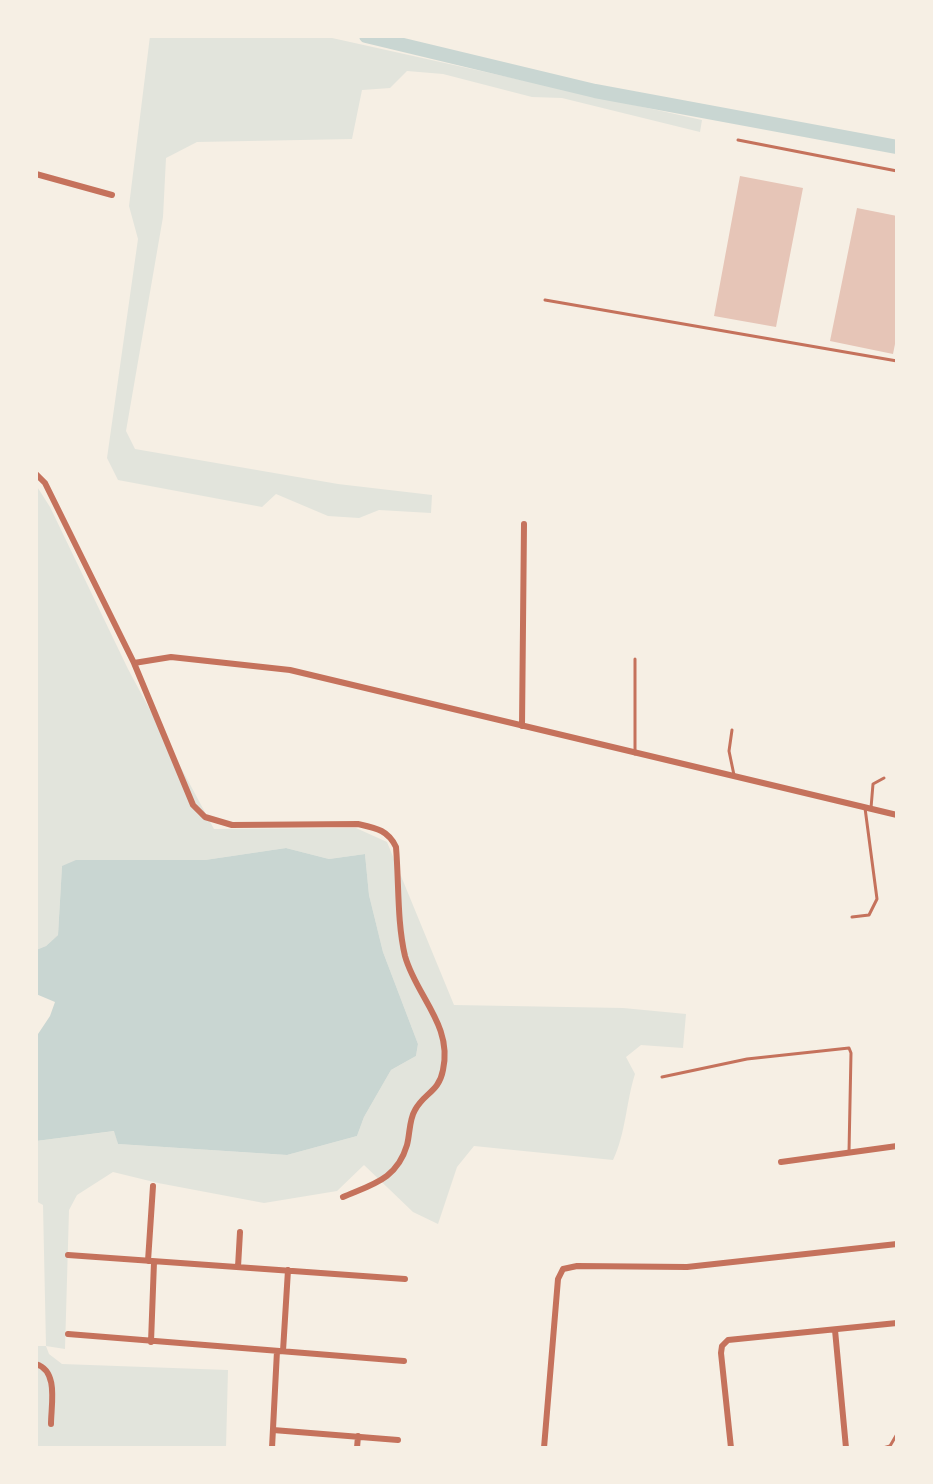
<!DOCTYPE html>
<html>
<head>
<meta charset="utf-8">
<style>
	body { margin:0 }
	#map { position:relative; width:933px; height:1484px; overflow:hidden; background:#f6efe4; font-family:Overpass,sans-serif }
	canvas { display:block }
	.frame { position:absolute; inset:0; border:38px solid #f6efe4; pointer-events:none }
</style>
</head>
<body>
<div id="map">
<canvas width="933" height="1484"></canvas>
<div class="frame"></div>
</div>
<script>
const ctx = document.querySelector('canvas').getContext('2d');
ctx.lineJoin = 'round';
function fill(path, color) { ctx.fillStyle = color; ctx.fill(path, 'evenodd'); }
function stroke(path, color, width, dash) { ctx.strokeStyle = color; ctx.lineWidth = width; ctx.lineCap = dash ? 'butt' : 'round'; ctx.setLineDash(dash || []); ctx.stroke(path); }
fill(new Path2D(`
	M150 36H323L702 120 700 132 562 98 532 97 443 74 407 71 390 88 362 90 352 139 197 142 166 158 163 217 126 431 135 449 338 484 432 495 431 513 379 510 359 518 328 516 276 494 262 507 118 480 107 458 138 239 129 206Z
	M36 485 50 507 128 669 214 829 356 828 387 842 454 1005 623 1008 686 1014 683 1048 641 1045 626 1057 635 1074C626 1102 626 1133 613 1160L474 1146 457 1167 438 1224 413 1212 364 1165 337 1191 264 1203 158 1183 113 1172 77 1195 69 1210 65 1349 46 1346 49 1354 62 1364 228 1370 226 1448H36V1346H46L43 1205 36 1201V1141L115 1131 118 1144 287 1155 357 1136 364 1117 391 1070 416 1056 418 1044 383 952 369 895 365 854 329 859 286 848 205 860 62 866 58 935 46 946 36 950Z`), '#e2e4dc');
fill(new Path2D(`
	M286 848 329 859 365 854 369 895 383 952 418 1044 416 1056 391 1070 364 1117 357 1136 287 1155 118 1144 114 1131 36 1141V1037L50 1016 55 1002 36 994V950L46 946 58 935 62 866 76 860H205Z`), '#c9d6d2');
stroke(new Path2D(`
	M366 36 595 91 897 147`), '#c9d6d2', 14);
fill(new Path2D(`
	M740 176 803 188 776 327 714 316Z
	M857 208 897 216V334L893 354 830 341Z`), '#e6c5b7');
stroke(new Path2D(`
	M738 140 897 171
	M545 300 897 361
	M635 659V754
	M732 730 729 751 734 775
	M871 808 873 784 884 778
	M852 917 869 915 877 899 865 808
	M662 1077 747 1059 849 1048 851 1053 849 1152
	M883 1448 890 1446 897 1434`), '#c5725c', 3);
stroke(new Path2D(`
	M36 174 112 195
	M36 474 45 483 134 663 193 805 205 817 232 825 358 824C376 828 388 830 396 847 399 883 397 922 405 956 416 996 453 1025 443 1070 439 1092 424 1093 415 1110 409 1120 410 1134 407 1145 397 1179 373 1184 343 1197
	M134 663 171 657 290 670 897 815
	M522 726 524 524
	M781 1162 897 1146
	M68 1255 405 1279
	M148 1261 153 1186
	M238 1267 240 1232
	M835 1330 846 1448
	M68 1334 404 1361
	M151 1342 154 1262
	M283 1351 288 1270
	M36 1364C59 1371 51 1405 51 1424
	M273 1430 398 1440
	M272 1448 277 1351
	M357 1448 358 1436
	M544 1448 558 1279 563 1269 577 1266 687 1267 897 1244
	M731 1448 721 1353 722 1346 728 1340 897 1323`), '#c5725c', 6);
</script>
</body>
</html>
